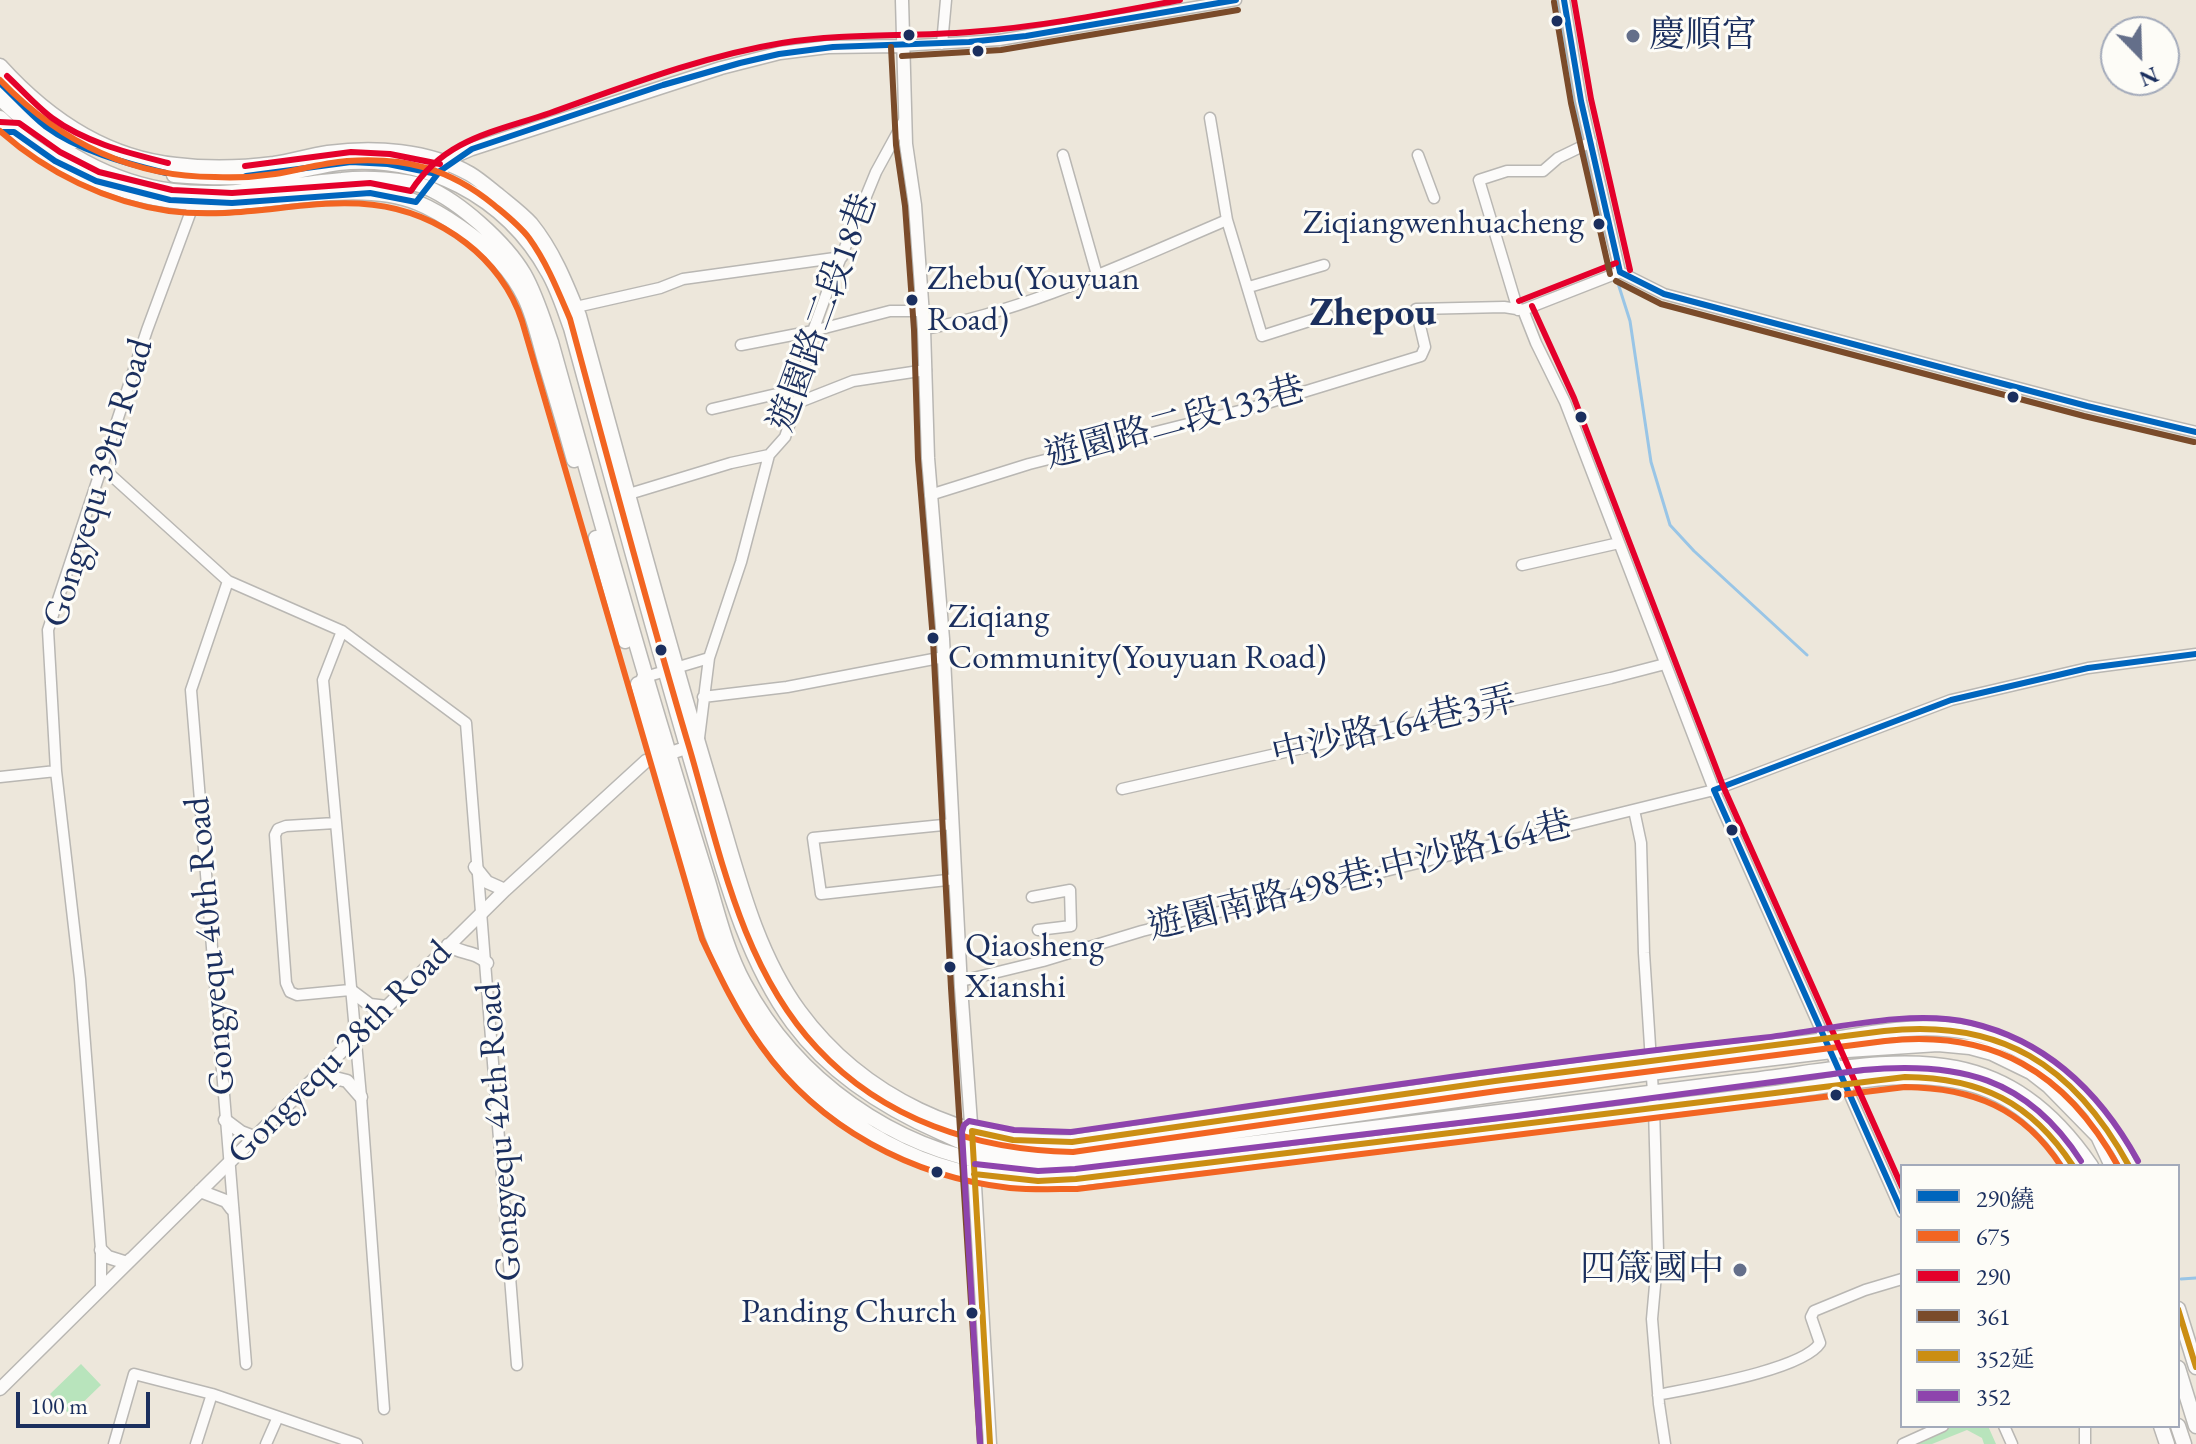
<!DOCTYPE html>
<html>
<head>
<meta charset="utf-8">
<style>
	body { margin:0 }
	#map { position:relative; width:2196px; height:1444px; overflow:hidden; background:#ede7db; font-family:"EB Garamond","Noto Serif TC",serif }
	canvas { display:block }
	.legend { position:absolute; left:1900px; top:1164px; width:280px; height:264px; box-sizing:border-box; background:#fdfcf7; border:2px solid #a3aaba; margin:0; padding:10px 14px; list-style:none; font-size:24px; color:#1b2f5e }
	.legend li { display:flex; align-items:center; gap:16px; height:40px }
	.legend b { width:40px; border:2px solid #a3aaba }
	.north { position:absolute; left:2100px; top:16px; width:80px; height:80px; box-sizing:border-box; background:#fdfcf7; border:2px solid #a3aaba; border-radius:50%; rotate:157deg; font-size:22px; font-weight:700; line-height:32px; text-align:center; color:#1b2f5e }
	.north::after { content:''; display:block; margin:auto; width:28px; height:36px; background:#646f8a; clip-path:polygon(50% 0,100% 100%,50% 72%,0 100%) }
	.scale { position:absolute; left:16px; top:1392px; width:134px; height:36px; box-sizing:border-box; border:4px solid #1b2f5e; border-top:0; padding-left:10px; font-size:24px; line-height:28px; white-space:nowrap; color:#1b2f5e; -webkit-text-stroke:6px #fdfcf7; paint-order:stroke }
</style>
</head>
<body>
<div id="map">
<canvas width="2196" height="1444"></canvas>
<ul class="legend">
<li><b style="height:10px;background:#0065bd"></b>290繞</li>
<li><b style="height:10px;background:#f26522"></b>675</li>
<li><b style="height:10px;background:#e4002b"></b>290</li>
<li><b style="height:10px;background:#7a4b2a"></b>361</li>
<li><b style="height:10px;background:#cb8e13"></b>352延</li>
<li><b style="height:10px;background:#8e44ad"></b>352</li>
</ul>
<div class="north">N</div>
<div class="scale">100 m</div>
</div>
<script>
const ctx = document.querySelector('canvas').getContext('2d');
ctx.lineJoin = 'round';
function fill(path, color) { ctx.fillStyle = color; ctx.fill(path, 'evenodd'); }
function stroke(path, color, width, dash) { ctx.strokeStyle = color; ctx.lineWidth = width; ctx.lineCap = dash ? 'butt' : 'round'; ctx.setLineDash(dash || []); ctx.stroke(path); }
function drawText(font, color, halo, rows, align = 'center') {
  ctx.font = font + ' "EB Garamond","Noto Serif TC",serif'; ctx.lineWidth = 6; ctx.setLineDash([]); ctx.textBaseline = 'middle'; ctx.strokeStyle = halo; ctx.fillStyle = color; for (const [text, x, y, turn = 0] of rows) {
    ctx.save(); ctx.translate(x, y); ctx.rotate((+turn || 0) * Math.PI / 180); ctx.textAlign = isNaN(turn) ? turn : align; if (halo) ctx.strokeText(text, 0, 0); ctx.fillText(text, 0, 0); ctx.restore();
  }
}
fill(new Path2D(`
	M81 1364 101 1385 70 1415 50 1394Z
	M1953 1426H1988L1996 1444H1984L1982 1438 1967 1430 1932 1444H1910Z`), '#b8e4bc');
stroke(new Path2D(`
	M1558 0 1582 141
	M1584 149 1613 262
	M1616 277 1630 321 1651 462 1670 525 1694 551 1807 655
	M2181 1279 2196 1278`), '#99c5e6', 3);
const minor = new Path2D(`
	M1564 0 1581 101 1620 272
	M942 44 946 0
	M901 46 999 40 1236 0
	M1210 118 1227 220 1262 336 1328 315
	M1063 155 1097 275
	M1418 155 1434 198
	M1620 272 1664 294 2087 406 2196 432
	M1249 287 1324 265
	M576 307 660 288 683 279 842 257
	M1518 310 1479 180 1507 171H1543L1558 158 1591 142
	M1523 310 1536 343 1565 402 1714 790 1902 1212
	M924 329C1027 311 1130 261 1227 220
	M741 345 813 331 890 311H922
	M797 403 853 381 926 370
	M712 409 798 389
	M103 468 228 581 342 631 466 723 517 1365
	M629 494 731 463 769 455
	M930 495 1029 464 1251 408 1421 356 1425 347 1416 309 1504 307 1523 310 1620 272
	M1522 565 1619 543
	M228 581 191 690 246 1364
	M342 631 323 680 361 1097 384 1409
	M642 678 709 658
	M703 697 787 687 944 657
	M699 738 709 658 741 562 769 455 785 437 797 403 813 331 830 284 876 172 905 119
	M56 771 48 630 147 330 194 203
	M0 777 56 771 80 979 101 1250V1288
	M1122 789 1611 678 1665 664
	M1634 810 1641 843 1644 953 1654 1108 1658 1252 1652 1319 1659 1404 1665 1444
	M335 823 286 826 278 829 275 835 286 983 290 992 297 995 350 990
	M953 824 813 838 821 894 956 879
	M1032 897 1070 890 1071 926 1038 930
	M961 981 1043 961 1142 931 1714 790 1951 700 2088 668 2196 654
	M1658 1395C1692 1388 1803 1370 1820 1343L1811 1317 1814 1311 1865 1290 1902 1279
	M2004 1426 2012 1444
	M114 1444 134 1374 212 1394 357 1444
	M196 1444 212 1394
	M266 1444 277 1419
	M1903 1444 1943 1426
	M2085 1444V1426`);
const tertiary = new Path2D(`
	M902 0 906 144 915 205 924 329 928 458 943 639 961 987 972 1137
	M442 169 456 156 472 149 721 68 780 53 828 47 901 46
	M475 867 487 882 505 890
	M448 945C461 954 476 951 487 963
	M350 990 370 1005 387 1007
	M319 1074 347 1081 361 1097
	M225 1120 241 1132 254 1137 257 1135
	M974 1168 990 1444
	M200 1191 226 1201 232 1209
	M101 1250 108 1257 127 1263 131 1259
	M0 1389 505 890 646 761 695 745`);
const secondary = new Path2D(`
	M0 66C47 118 106 158 176 165 208 169 242 168 274 164 292 161 309 156 328 153 374 147 428 150 470 174 480 180 490 189 499 196 510 205 522 214 531 224 553 251 566 284 579 316 623 475 665 635 713 793 736 867 753 948 799 1011 862 1097 966 1146 1072 1142 1298 1110 1523 1074 1750 1049 1778 1046 1806 1043 1834 1039 1878 1032 1922 1023 1967 1032 2039 1046 2098 1102 2129 1166
	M0 83 49 128 75 141
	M0 98C48 145 104 182 173 191 229 198 286 185 342 180 365 177 404 179 426 187 460 202 505 242 524 274 536 295 543 319 551 342 588 474 624 606 664 737 678 785 693 833 708 881 718 915 727 952 744 983 796 1080 893 1149 1001 1165 1025 1168 1049 1167 1073 1166L1744 1081C1887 1064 1996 1027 2091 1166
	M0 118C50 168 125 200 196 203 263 207 356 177 418 203 433 209 447 218 460 227 486 245 511 269 525 298 534 317 539 340 545 361 555 394 565 427 574 460
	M174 175C209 178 243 179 278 174 298 172 318 166 338 163 424 154 506 196 548 272 558 289 564 309 571 328 612 478 652 628 696 777 721 860 741 952 793 1023 830 1073 887 1109 942 1133 953 1138 964 1144 976 1147 1008 1155 1039 1156 1072 1154L1650 1073 1832 1051 1938 1044 1970 1047 1992 1053 2031 1072 2049 1086 2098 1136 2112 1166
	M596 538 625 641
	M638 684C653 741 669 797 686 853 701 902 714 950 739 995 786 1083 874 1154 973 1174 1006 1181 1041 1181 1076 1179 1272 1155 1469 1133 1665 1107 1711 1101 1758 1096 1803 1089 1856 1081 1913 1070 1966 1083 2012 1094 2049 1126 2073 1166
	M2178 1309 2196 1367
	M2178 1368 2196 1426
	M2161 1426 2167 1444
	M2178 1426 2184 1444`);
stroke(minor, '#b9b7b3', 13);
stroke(tertiary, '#b9b7b3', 15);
stroke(secondary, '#b9b7b3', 17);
stroke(minor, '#fcfbfa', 10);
stroke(tertiary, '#fcfbfa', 12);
stroke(secondary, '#fcfbfa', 14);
stroke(new Path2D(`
	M1564 0 1581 101 1620 272
	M0 83C15 97 29 113 45 126 79 151 125 163 166 173
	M0 132H14L55 161 96 181 170 200 232 203 370 193 416 202 440 171 472 149 663 85 740 63 779 54 833 47 969 42 1026 36 1236 0
	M246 176 351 162 388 164 437 174
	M1620 272 1664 294 2087 406 2196 432
	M1714 790 1951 700 2088 668 2196 654
	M1714 790 1902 1212`), '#0065bd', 6);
stroke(new Path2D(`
	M0 80C59 141 130 177 215 177 235 178 255 177 275 174 299 170 322 163 347 161 405 157 449 168 494 205 506 215 519 225 529 238 547 263 558 291 570 319 609 463 647 607 690 750 720 853 742 968 817 1048 884 1120 976 1150 1073 1152L1497 1091 1885 1041C1993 1029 2066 1072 2118 1166
	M0 131C47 173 107 202 169 211 277 225 368 168 466 243 491 262 512 290 522 321L702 939C720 977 737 1013 761 1046 819 1128 912 1177 1010 1188 1032 1190 1055 1189 1077 1189L1905 1087C1973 1088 2023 1108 2061 1166`), '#f26522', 6);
stroke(new Path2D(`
	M1574 0 1591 99 1630 270
	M7 76C22 90 36 106 52 118 86 143 129 153 168 163
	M0 122 19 123 60 152 99 172 172 190 232 193 370 183 411 191C445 138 495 132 550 113 626 86 703 56 782 43 845 33 907 37 970 32 1041 27 1111 13 1180 0
	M245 166 351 152 390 154 440 164
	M1519 301 1616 263
	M1532 306 1574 398 1723 786 1902 1187`), '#e4002b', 6);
stroke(new Path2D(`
	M1554 2 1571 103 1610 274
	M891 47 896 145 905 206 914 330 918 459 933 640 951 988 980 1444
	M902 56 1001 50 1238 10
	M1616 281 1661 304 2084 416 2194 442`), '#7a4b2a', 6);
stroke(new Path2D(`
	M974 1174 1038 1181 1076 1179 1905 1077C1981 1078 2031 1102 2073 1166
	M2178 1309 2196 1367
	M990 1444 972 1131 1013 1140 1072 1142 1495 1081 1884 1031C2000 1018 2074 1065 2129 1166`), '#cb8e13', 6);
stroke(new Path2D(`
	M975 1164 1038 1171 1075 1169 1517 1116 1863 1070C1958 1061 2027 1077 2081 1161
	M980 1444 962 1132 964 1125 969 1121 1014 1130 1071 1132C1301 1099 1530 1063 1761 1038 1825 1031 1908 1008 1971 1023 2048 1041 2101 1094 2138 1161`), '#8e44ad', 6);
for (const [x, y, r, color] of [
	[1557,21,7,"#1b2f5e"],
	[909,35,7,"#1b2f5e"],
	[1633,36,8,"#646f8a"],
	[978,51,7,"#1b2f5e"],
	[1599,224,7,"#1b2f5e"],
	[912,300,7,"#1b2f5e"],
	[2013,397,7,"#1b2f5e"],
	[1581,417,7,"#1b2f5e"],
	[933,638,7,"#1b2f5e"],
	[661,650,7,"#1b2f5e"],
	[1732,830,7,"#1b2f5e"],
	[950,967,7,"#1b2f5e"],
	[1836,1095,7,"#1b2f5e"],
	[937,1172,7,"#1b2f5e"],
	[1740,1270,8,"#646f8a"],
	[972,1313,7,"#1b2f5e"]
]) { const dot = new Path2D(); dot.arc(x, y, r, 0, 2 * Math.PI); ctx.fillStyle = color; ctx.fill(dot); stroke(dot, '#fdfcf7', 3); }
drawText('34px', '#1b2f5e', '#fdfcf7', [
	["Ziqiangwenhuacheng",1584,224,"right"],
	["Zhebu(Youyuan",927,280],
	["Road)",927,321],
	["Ziqiang",948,618],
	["Community(Youyuan Road)",948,659],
	["Qiaosheng",965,947],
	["Xianshi",965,988],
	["Panding Church",957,1313,"right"]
], 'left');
drawText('36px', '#1b2f5e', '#fdfcf7', [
	["慶順宮",1649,36],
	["四箴國中",1724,1270,"right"]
], 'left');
drawText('36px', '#1b2f5e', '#fdfcf7', [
	["遊園路二段18巷",824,313,-70],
	["遊園路二段133巷",1175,424,-15],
	["Gongyequ 39th Road",99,483,-73],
	["中沙路164巷3弄",1394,728,-13],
	["遊園南路498巷;中沙路164巷",1360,877,-14],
	["Gongyequ 40th Road",211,946,-95],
	["Gongyequ 28th Road",340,1053,-45],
	["Gongyequ 42th Road",500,1132,-94]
]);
drawText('bold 40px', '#1b2f5e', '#fdfcf7', [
	["Zhepou",1373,314]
]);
</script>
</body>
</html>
